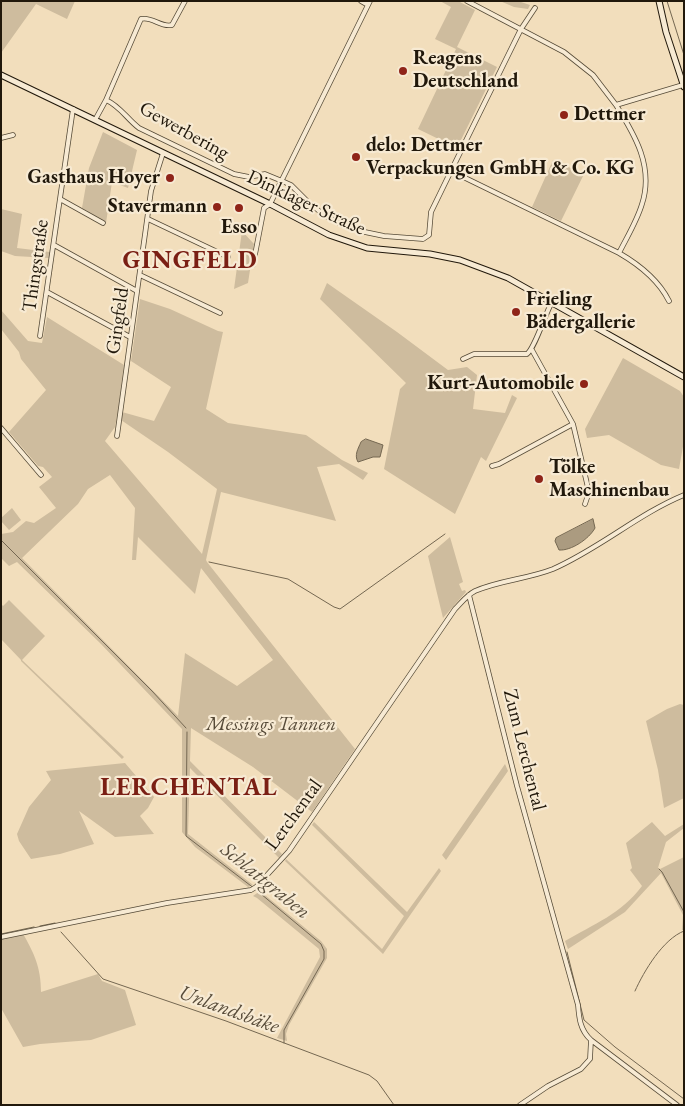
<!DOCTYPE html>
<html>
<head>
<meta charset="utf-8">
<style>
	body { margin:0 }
	#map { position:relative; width:685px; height:1106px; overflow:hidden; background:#f2debc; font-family:"EB Garamond",serif }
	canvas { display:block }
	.frame { position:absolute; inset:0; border:2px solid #21180b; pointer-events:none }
</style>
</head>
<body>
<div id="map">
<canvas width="685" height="1106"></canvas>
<div class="frame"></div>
</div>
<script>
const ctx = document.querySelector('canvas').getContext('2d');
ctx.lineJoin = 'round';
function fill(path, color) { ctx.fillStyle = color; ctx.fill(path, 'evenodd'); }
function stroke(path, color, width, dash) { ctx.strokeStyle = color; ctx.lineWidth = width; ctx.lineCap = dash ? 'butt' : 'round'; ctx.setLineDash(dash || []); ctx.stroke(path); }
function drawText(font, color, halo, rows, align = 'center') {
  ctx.font = font + ' "EB Garamond",serif'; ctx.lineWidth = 4.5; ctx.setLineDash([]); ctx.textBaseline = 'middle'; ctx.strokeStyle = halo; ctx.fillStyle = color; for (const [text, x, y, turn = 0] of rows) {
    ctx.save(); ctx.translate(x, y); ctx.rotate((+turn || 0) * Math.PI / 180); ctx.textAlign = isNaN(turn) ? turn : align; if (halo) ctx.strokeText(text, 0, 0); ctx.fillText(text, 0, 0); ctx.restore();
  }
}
fill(new Path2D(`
	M1 1H75L67 19 36 4 1 53Z
	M440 1H458L475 10 457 47 497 67 457 148 418 129 456 49 435 39 451 7Z
	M500 1H518L530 5 528 9 514 7Z
	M103 132 137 150 128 188 112 182 106 223 82 208 89 168Z
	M553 160 584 174 561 221 532 207Z
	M1 209 22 214 17 248 50 252 49 258 15 256 1 251Z
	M242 231 254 244 248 283 234 289Z
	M327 283 397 332 448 370 467 367 477 375 473 409 505 413 512 395 517 398 486 461 481 457 455 514 384 469 400 389 406 383 320 299Z
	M140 299 170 309 218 331 223 332 206 409 228 423 306 435 342 460 368 473 363 480 339 464 317 467 336 521 221 492 206 560 207 562 355 749 312 812 253 767 191 728 190 761 282 854 279 858 190 768 188 834 253 885 248 887 195 847 182 832V729L101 644 17 562 9 566 1 558V534L13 532 26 521 34 523 56 508 39 487 52 477 43 467 38 466 9 432 46 390 21 359 19 352 1 329V310L28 341 42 343 47 317 124 365 118 411 115 427 105 441 202 554 217 489 168 452 121 420 122 412 154 421 171 387 131 361ZM110 475 135 508 132 560H136L138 537 195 594 201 568 273 660 237 686 185 653 178 716 22 558 78 504 88 489Z
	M623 358 680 391 684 397V441L679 469 661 465 609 435 587 438 585 429Z
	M12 508 21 520 9 530 1 521V518Z
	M450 537 463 582 459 584 462 591 465 590 466 592 443 618 428 556Z
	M9 600 45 636 22 660 124 757 122 759 21 661V660L1 639V604L3 606Z
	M680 704 684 705V798L664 808 658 770 646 721 667 709Z
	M125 763 154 797 148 808 140 816 154 834 115 837 79 811 94 844 60 854 31 859 19 841 17 834 29 807 51 780 46 771Z
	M505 764 508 771 446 860 442 855Z
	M314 822 407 912 439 868 441 871 383 954 285 861 286 859 382 949 404 916 312 825Z
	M652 822 665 836 684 824V828L666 842 658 868 660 869 684 857V930H682L683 915 661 873 625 912 568 949 565 941C594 924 621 914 642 886L630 870 632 868 626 843Z
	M260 891 321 941 327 949V958L289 1025 286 1034 287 1041 277 1038 320 957 319 949 257 898 253 896Z
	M22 932C34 953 41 967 41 992L98 974 102 981 125 990 136 1025 91 1040 40 1044 23 1047 1 1008V937Z`), '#cebc9e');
const water = new Path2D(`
	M366 439 383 445 380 457H373L358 462C354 455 358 449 361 442Z
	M593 519 595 528C589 539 571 551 559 550L555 541 556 538Z`);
fill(water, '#ab9b80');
stroke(water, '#746751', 1);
stroke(new Path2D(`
	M667 1 684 55
	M1 540 152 691 186 728
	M209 562 288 579 334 607 340 609 445 534
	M187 732 186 836 255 889 321 944 324 951V959L284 1030V1043
	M659 869 662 872 684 912
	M40 926 55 923
	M61 932 103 979 226 1021 369 1075 377 1081 394 1105
	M1 934 34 927
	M567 952 584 1020 615 1047 684 1099
	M635 991C644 971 663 939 684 931`), '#746751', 1);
const minor = new Path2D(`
	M185 1 172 25C161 28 152 16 141 19L106 100C120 106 127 119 139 128L234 174 249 177 265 174 282 181 291 185 307 201 324 215 345 226 360 231 384 236 423 239 429 235 431 212 451 171 619 253
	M361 1 368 5
	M467 1 564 52 593 75 616 105 683 85
	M616 105C635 135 654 167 642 204 637 221 627 237 619 253 638 264 659 281 669 301
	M95 120 106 100
	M1 138 13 135
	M451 171 521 29 535 8
	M60 199 103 223
	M148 219 228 257
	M54 245 137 291
	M253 265 264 208 270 204 273 198 370 1
	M140 275 220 313
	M47 292 130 337
	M40 336 73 109
	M532 350 573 424 589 492 585 504
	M463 359 474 354H527C535 348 545 314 552 302
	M1 428 41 475
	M117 436 151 191 163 153
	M492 466 499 464 573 424
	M469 595 517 786 578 1005C579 1018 580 1030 591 1040L590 1059 581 1069 548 1086 520 1105
	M1 937 167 903 251 890 256 887 289 851 455 609C461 603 467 595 475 591 500 580 528 579 553 569 599 549 638 514 684 495
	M591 1040 677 1105`);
const secondary = new Path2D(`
	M659 1 666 32 684 87
	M1 75 270 204 329 235 367 248 430 254 460 260 508 278 684 377`);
stroke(minor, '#554a37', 5.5);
stroke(secondary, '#21180b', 7);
stroke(minor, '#f7ead3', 4);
stroke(secondary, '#f7ead3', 5);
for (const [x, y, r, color] of [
	[403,71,5,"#8f2418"],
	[564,115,5,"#8f2418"],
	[356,157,5,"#8f2418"],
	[170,178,5,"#8f2418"],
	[217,207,5,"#8f2418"],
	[239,208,5,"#8f2418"],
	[516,312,5,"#8f2418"],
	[584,384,5,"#8f2418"],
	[539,479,5,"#8f2418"]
]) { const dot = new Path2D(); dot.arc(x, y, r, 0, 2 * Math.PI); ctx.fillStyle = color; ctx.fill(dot); stroke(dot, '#f7ead3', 2); }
drawText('bold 20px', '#21180b', '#f7ead3', [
	["Reagens",413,59],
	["Deutschland",413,82],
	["Dettmer",574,115],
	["delo: Dettmer",366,146],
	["Verpackungen GmbH & Co. KG",366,169],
	["Gasthaus Hoyer",160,178,"right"],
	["Stavermann",207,207,"right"],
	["Esso",239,228,"center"],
	["Frieling",526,300],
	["Bädergallerie",526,323],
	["Kurt-Automobile",574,384,"right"],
	["Tölke",549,468],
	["Maschinenbau",549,491]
], 'left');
drawText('20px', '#21180b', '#f7ead3', [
	["Gewerbering",184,131,29],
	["Dinklager Straße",306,203,25],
	["Thingstraße",36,266,-82],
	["Gingfeld",118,321,-82],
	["Zum Lerchental",524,750,76],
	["Lerchental",294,815,-54]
]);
drawText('italic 20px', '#554937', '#f7ead3', [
	["Messings Tannen",271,725]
]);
drawText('italic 21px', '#584c3a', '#f7ead3', [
	["Schlattgraben",265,881,39],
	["Unlandsbäke",229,1010,20]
]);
ctx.letterSpacing = '1px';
drawText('bold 25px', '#7a1f14', '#f7ead3', [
	["GINGFELD",190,261],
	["LERCHENTAL",189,788]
]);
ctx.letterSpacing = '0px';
</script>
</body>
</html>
